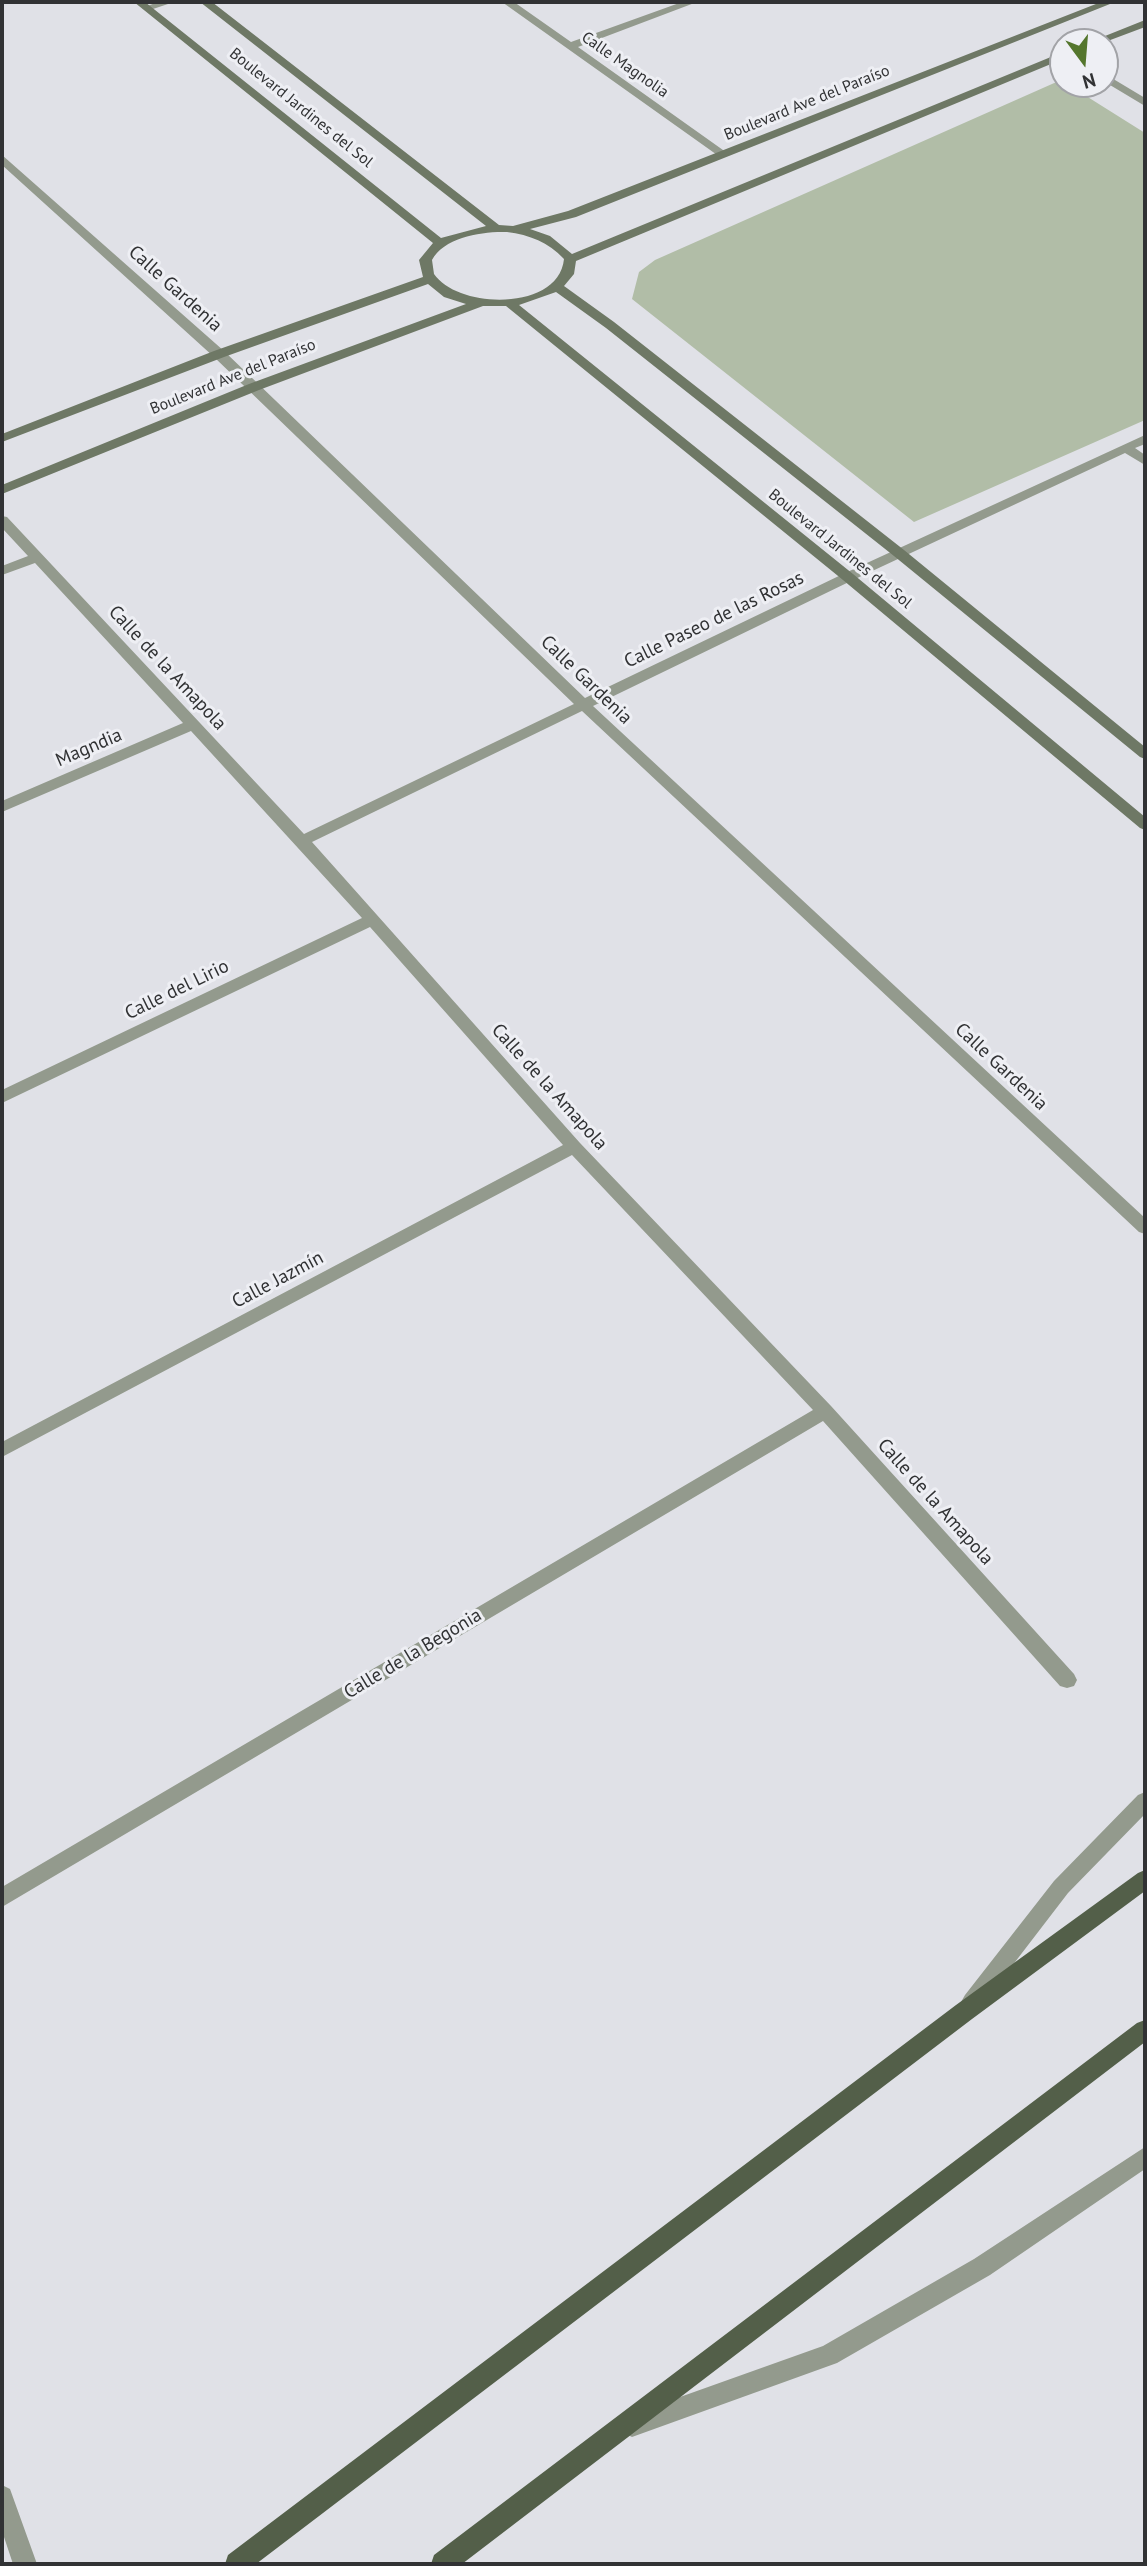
<!DOCTYPE html>
<html>
<head>
<meta charset="utf-8">
<style>
	body { margin:0 }
	#map { position:relative; width:1147px; height:2566px; overflow:hidden; background:#e0e1e7; font-family:"PT Sans",sans-serif }
	canvas { display:block }
	.frame { position:absolute; inset:0; border:4px solid #313234; pointer-events:none }
	.north { position:absolute; left:1049px; top:28px; width:70px; height:70px; box-sizing:border-box; background:#eeeff4; border:2px solid #a2a3a7; border-radius:50%; rotate:164deg; font-size:19px; font-weight:700; line-height:28px; text-align:center; color:#313234 }
	.north::after { content:''; display:block; margin:auto; width:24px; height:32px; background:#54762d; clip-path:polygon(50% 0,100% 100%,50% 72%,0 100%) }
</style>
</head>
<body>
<div id="map">
<canvas width="1147" height="2566"></canvas>
<div class="frame"></div>
<div class="north">N</div>
</div>
<script>
const ctx = document.querySelector('canvas').getContext('2d');
ctx.lineJoin = 'round';
function fill(path, color) { ctx.fillStyle = color; ctx.fill(path, 'evenodd'); }
function drawText(font, color, halo, rows, align = 'center') {
  ctx.font = font + ' "PT Sans",sans-serif'; ctx.lineWidth = 6; ctx.setLineDash([]); ctx.textBaseline = 'middle'; ctx.strokeStyle = halo; ctx.fillStyle = color; for (const [text, x, y, turn = 0] of rows) {
    ctx.save(); ctx.translate(x, y); ctx.rotate((+turn || 0) * Math.PI / 180); ctx.textAlign = isNaN(turn) ? turn : align; if (halo) ctx.strokeText(text, 0, 0); ctx.fillText(text, 0, 0); ctx.restore();
  }
}
fill(new Path2D(`
	M1061 80 1063 84H1067L1145 133V420L914 522 632 299 639 272 655 260Z`), '#b1bda7');
fill(new Path2D(`
	M158 2H174L147 11 142 8Z
	M502 2H514L571 42 682 2H697L578 47 730 155 720 157Z
	M1105 74 1145 98V106L1105 82Z
	M2 155 224 351 585 698 843 574 1145 435V444L1135 448 1145 455V465L1125 453 853 580 593 706 1145 1218V1234L1139 1232 582 711 312 842 580 1143 831 1406 1074 1674 1077 1680 1074 1686 1067 1688 1060 1686 823 1421 2 1907V1887L813 1410 572 1155 2 1457V1442L563 1145 370 927 2 1103V1090L362 918 191 731 2 812V801L183 723 35 563 2 575V566L28 556 2 528V516L7 517 304 834 574 704 214 357 2 165Z
	M1145 1792V1814L1068 1893 979 2009 972 2012 965 2009 961 2002 965 1995 1054 1881 1138 1795Z
	M1145 2147V2169L990 2275 837 2363 632 2437 624 2433 620 2425 624 2417 823 2346 974 2259Z
	M2 2485 10 2489 37 2564H13L2 2531Z`), '#939a8d');
fill(new Path2D(`
	M134 2H145L441 238 486 226 200 2H212L499 225 513 226 568 211 1101 2H1115L576 217 530 229 550 236 572 254 1063 52V59L576 261 574 274 564 286 614 322 904 550 1145 747V759L1140 757 894 556 606 328 556 292 519 305 853 574 1145 817V830L1140 828 843 580 506 306H483L259 390 2 494V485L249 384 466 304 444 297 428 284 224 357 2 442V434L214 351 423 277 419 260 433 243ZM507 232C530 235 548 242 564 259 559 311 459 310 434 274L432 260C444 237 483 231 507 232Z
	M1145 20V27L1105 42H1090Z`), '#6e7865');
fill(new Path2D(`
	M1145 1870V1891L972 2019 256 2564H225L228 2555 956 2005 1138 1873Z
	M1145 2020V2042L462 2564H431L434 2555 1137 2023Z`), '#535f49');
drawText('16px', '#313234', '#eeeff4', [
	["Calle Magnolia",625,65,35],
	["Boulevard Ave del Paraíso",807,103,-22],
	["Boulevard Jardines del Sol",301,108,39],
	["Boulevard Ave del Paraíso",233,377,-22],
	["Boulevard Jardines del Sol",840,549,39]
]);
drawText('19px', '#313234', '#eeeff4', [
	["Calle Gardenia",175,289,42],
	["Calle Paseo de las Rosas",714,620,-26],
	["Calle de la Amapola",167,668,47],
	["Calle Gardenia",586,680,44],
	["Magndia",89,748,-23],
	["Calle del Lirio",177,990,-26],
	["Calle Gardenia",1001,1067,43],
	["Calle de la Amapola",549,1087,48],
	["Calle Jazmín",278,1280,-28],
	["Calle de la Amapola",935,1502,48],
	["Calle de la Begonia",413,1654,-31]
]);
</script>
</body>
</html>
